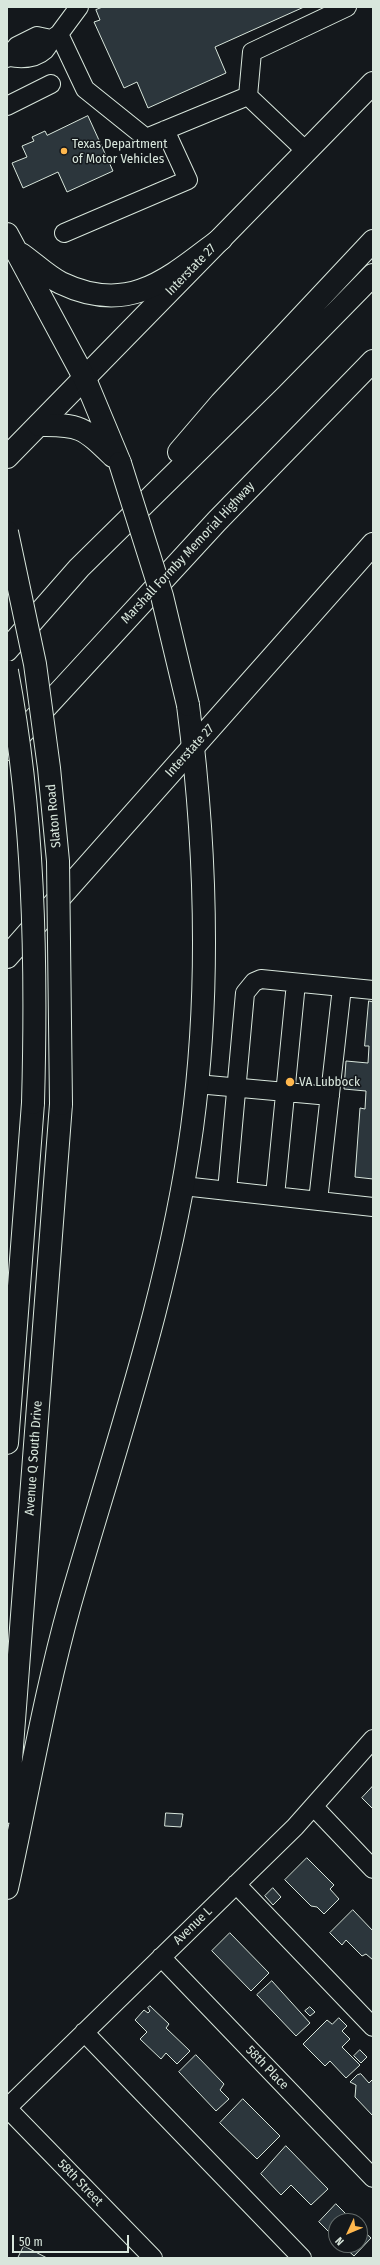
<!DOCTYPE html>
<html>
<head>
<meta charset="utf-8">
<style>
	body { margin:0 }
	#map { position:relative; width:380px; height:2265px; overflow:hidden; background:#14181c; font-family:"Fira Sans Condensed",sans-serif }
	canvas { display:block }
	.frame { position:absolute; inset:0; border:8px solid #d8e6dc; pointer-events:none }
	.north { position:absolute; left:328px; top:2213px; width:40px; height:40px; box-sizing:border-box; background:#14181c; border:1px solid #626a69; border-radius:50%; rotate:226deg; font-size:11px; font-weight:700; line-height:16px; text-align:center; color:#d8e6dc }
	.north::after { content:''; display:block; margin:auto; width:14px; height:18px; background:#ffb74d; clip-path:polygon(50% 0,100% 100%,50% 72%,0 100%) }
	.scale { position:absolute; left:12px; top:2235px; width:117px; height:18px; box-sizing:border-box; border:2px solid #d8e6dc; border-top:0; padding-left:5px; font-size:12px; line-height:14px; white-space:nowrap; color:#d8e6dc; -webkit-text-stroke:3px #14181c; paint-order:stroke }
</style>
</head>
<body>
<div id="map">
<canvas width="380" height="2265"></canvas>
<div class="frame"></div>
<div class="north">N</div>
<div class="scale">50 m</div>
</div>
<script>
const ctx = document.querySelector('canvas').getContext('2d');
ctx.lineJoin = 'round';
function fill(path, color) { ctx.fillStyle = color; ctx.fill(path, 'evenodd'); }
function stroke(path, color, width, dash) { ctx.strokeStyle = color; ctx.lineWidth = width; ctx.lineCap = dash ? 'butt' : 'round'; ctx.setLineDash(dash || []); ctx.stroke(path); }
function drawText(font, color, halo, rows, align = 'center') {
  ctx.font = font + ' "Fira Sans Condensed",sans-serif'; ctx.lineWidth = 3; ctx.setLineDash([]); ctx.textBaseline = 'middle'; ctx.strokeStyle = halo; ctx.fillStyle = color; for (const [text, x, y, turn = 0] of rows) {
    ctx.save(); ctx.translate(x, y); ctx.rotate((+turn || 0) * Math.PI / 180); ctx.textAlign = isNaN(turn) ? turn : align; if (halo) ctx.strokeText(text, 0, 0); ctx.fillText(text, 0, 0); ctx.restore();
  }
}
const building = new Path2D(`
	M103 7H304L215 47 226 73 148 108 137 82 124 88 94 22 100 20 96 10Z
	M88 116 113 171 67 192 58 172 23 188 12 163 27 157 22 146 34 141 32 137 45 131 47 135Z
	M369 1001 373 1002V1179L355 1177 360 1108 365 1109 366 1091 344 1089 346 1061 368 1063 369 1046H365Z
	M373 1786V1809L362 1798Z
	M166 1813 183 1814 181 1827 165 1826Z
	M307 1858 334 1885 330 1889 339 1899 324 1914 317 1907 311 1906 285 1880Z
	M273 1888 281 1897 273 1905 265 1896Z
	M353 1910 373 1931V1960L366 1954 362 1956 346 1940 342 1945 330 1933Z
	M230 1933 269 1973 251 1991 212 1951Z
	M272 1981 310 2023 296 2036 257 1995Z
	M150 2006 169 2024 166 2028 190 2051 177 2064 166 2053 161 2059 140 2039 147 2032 135 2020 144 2010 148 2013 150 2011 148 2008Z
	M310 2007 315 2012 310 2016 305 2011Z
	M339 2018 347 2026 342 2031 350 2039 342 2047 360 2065 346 2078 330 2061 325 2066 303 2044 327 2020 332 2024Z
	M360 2050 367 2057 361 2063 354 2056Z
	M196 2055 224 2084 220 2090 229 2099 216 2111 179 2072Z
	M361 2074 369 2083 373 2079V2116L355 2097 356 2085 350 2082 357 2075Z
	M243 2099 280 2136 257 2159 220 2123Z
	M286 2146 328 2189 311 2205 291 2185 281 2195 261 2174Z
	M336 2204 353 2221H336V2239L319 2222Z
	M360 2228 371 2238 354 2256 342 2245H360Z
	M24 2246 47 2258H18Z`);
fill(building, '#2c363c');
stroke(building, '#d8e6dc', 1);
const minor = new Path2D(`
	M59 34 79 7
	M9 57C20 59 35 59 45 50 51 43 49 40 59 34L85 89 146 138 248 96 306 151
	M7 58 17 46 37 36 51 39
	M248 96 252 52 347 7
	M7 106 51 84
	M64 233 188 180 165 130
	M197 1084 330 1096
	M183 1186 373 1207
	M227 1191 245 993 254 982 261 979 373 990
	M275 1196 296 983
	M318 1201 342 987
	M314 1807 373 1869
	M236 1884 373 2027
	M161 1957 373 2178
	M84 2032 302 2258
	M7 2108 295 1827 373 1739
	M7 2108 153 2258`);
const major = new Path2D(`
	M7 457 373 83
	M7 957 373 544`);
const highway = new Path2D(`
	M7 234 85 379 120 463
	M21 254C34 263 47 276 61 283 130 316 169 278 221 239
	M39 425C80 424 84 428 113 456
	M179 452 221 403 373 241
	M7 650 79 568 270 380 373 275
	M7 749 217 521 373 361
	M7 1443 33 1103
	M7 1812 61 1104
	M7 1888C28 1793 44 1697 70 1604 115 1447 170 1290 192 1128 211 988 206 845 188 705`);
stroke(minor, '#d8e6dc', 20);
stroke(major, '#d8e6dc', 24);
stroke(highway, '#d8e6dc', 24);
stroke(minor, '#14181c', 18);
stroke(major, '#14181c', 22);
stroke(highway, '#14181c', 22);
const highwayBridge = new Path2D(`
	M120 463 162 596 188 705
	M7 532 35 664 49 768 58 861 61 1104
	M7 671C34 813 37 959 33 1103`);
stroke(highwayBridge, '#d8e6dc', 24, []);
stroke(highwayBridge, '#14181c', 22);
for (const [x, y, r, color] of [
	[64,151,4,"#ffb74d"],
	[290,1082,5,"#ffb74d"]
]) { const dot = new Path2D(); dot.arc(x, y, r, 0, 2 * Math.PI); ctx.fillStyle = color; ctx.fill(dot); stroke(dot, '#14181c', 1.5); }
drawText('13px', '#d8e6dc', '#14181c', [
	["Texas Department",72,144],
	["of Motor Vehicles",72,159],
	["VA Lubbock",299,1082]
], 'left');
drawText('13px', '#d8e6dc', '#14181c', [
	["Interstate 27",191,270,-46],
	["Marshall Formby Memorial Highway",188,553,-47],
	["Interstate 27",190,751,-48],
	["Slaton Road",54,816,-95],
	["Avenue Q South Drive",34,1458,-86],
	["Avenue L",193,1926,-44],
	["58th Place",267,2068,46],
	["58th Street",80,2183,46]
]);
</script>
</body>
</html>
